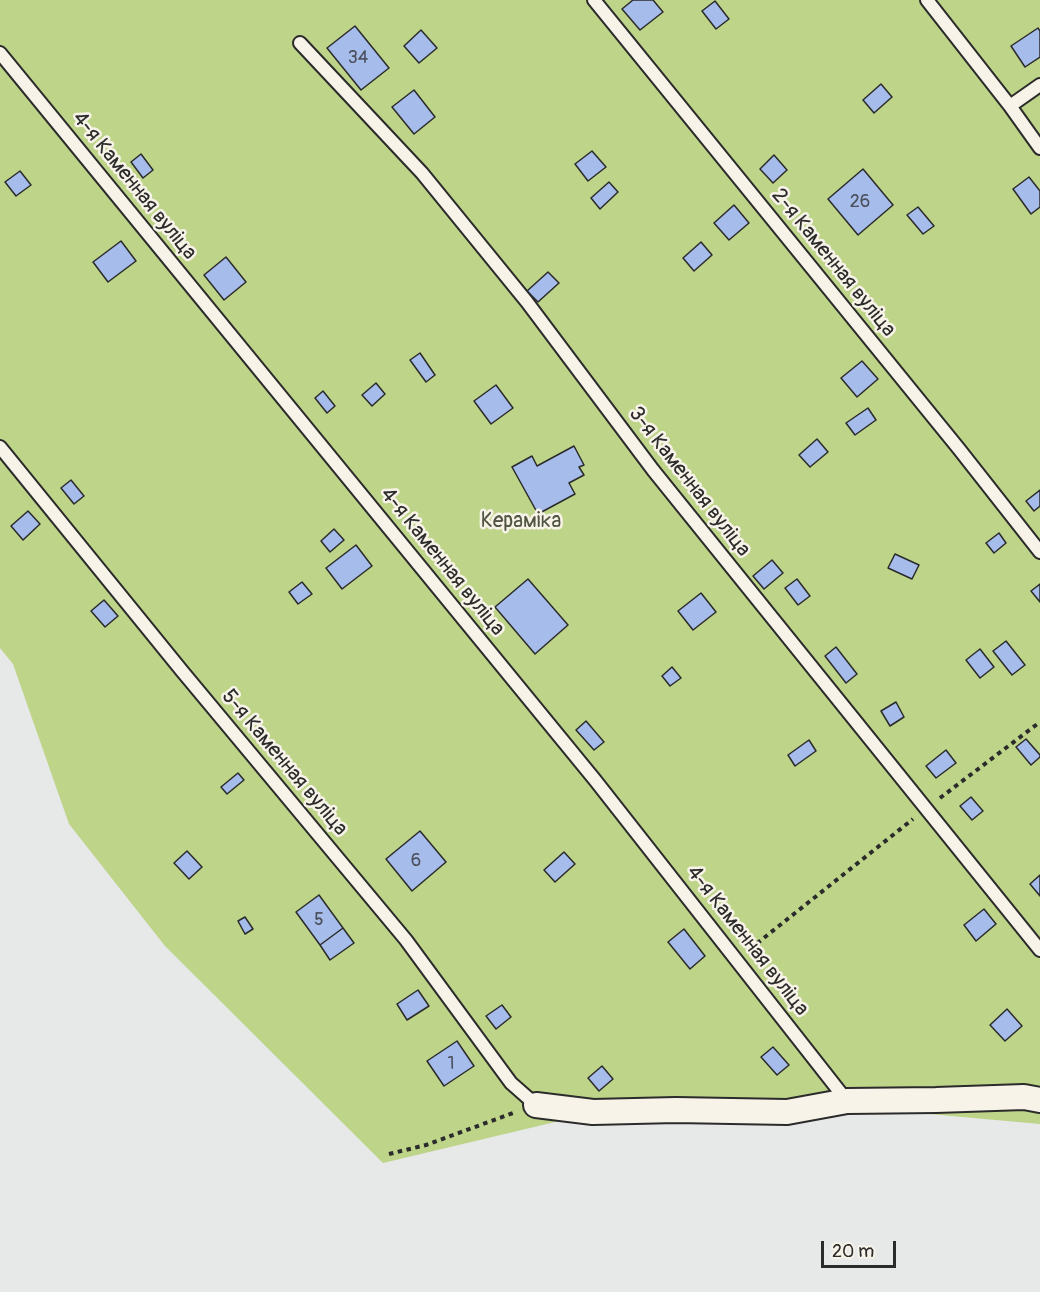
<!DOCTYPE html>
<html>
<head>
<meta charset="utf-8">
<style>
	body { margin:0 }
	#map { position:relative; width:1040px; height:1292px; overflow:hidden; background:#e7e8e8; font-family:Pangolin,sans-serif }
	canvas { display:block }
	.scale { position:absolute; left:821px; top:1241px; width:75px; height:27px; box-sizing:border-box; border:3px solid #2b2b2b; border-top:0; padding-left:8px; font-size:18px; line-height:21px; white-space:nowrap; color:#2b2b2b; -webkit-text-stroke:4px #f7f3e8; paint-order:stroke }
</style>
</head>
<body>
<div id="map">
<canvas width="1040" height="1292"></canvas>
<div class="scale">20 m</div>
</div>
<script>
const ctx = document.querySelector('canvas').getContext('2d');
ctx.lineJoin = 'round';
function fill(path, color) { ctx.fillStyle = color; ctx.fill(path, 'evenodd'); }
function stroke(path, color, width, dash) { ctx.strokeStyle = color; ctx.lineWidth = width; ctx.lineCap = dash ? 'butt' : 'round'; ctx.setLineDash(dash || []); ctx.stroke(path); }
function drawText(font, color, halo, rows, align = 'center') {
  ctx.font = font + ' Pangolin,sans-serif'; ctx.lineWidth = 5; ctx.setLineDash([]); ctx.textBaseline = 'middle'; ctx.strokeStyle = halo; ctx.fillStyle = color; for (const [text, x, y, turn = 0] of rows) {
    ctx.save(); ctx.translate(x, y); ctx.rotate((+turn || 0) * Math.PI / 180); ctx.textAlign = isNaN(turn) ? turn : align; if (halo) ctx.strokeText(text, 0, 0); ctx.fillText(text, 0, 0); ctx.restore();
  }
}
fill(new Path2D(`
	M0 0H1040V1124L918 1113 572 1118 383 1163 165 946 69 824 13 664 0 648Z`), '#bed489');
const building = new Path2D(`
	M633 0H653L663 12 640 30 622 9Z
	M715 1 729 19 716 29 702 11Z
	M355 26 389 68 361 90 327 48Z
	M1038 28 1040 31V57L1025 67 1011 46Z
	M421 30 437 48 419 63 404 46Z
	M881 84 892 97 874 113 863 100Z
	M414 90 435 117 414 134 392 107Z
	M592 151 606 167 588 181 575 164Z
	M141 154 153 170 143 178 131 162Z
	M774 155 787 170 773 183 760 169Z
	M863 169 893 205 858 235 828 199Z
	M20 171 31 185 16 196 5 182Z
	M1029 177 1040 191V207L1031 214 1013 189Z
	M609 182 618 192 600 209 591 198Z
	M734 205 749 223 729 240 714 223Z
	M918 207 934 226 923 234 907 215Z
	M121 241 136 261 108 282 93 262Z
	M701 242 712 255 694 271 683 258Z
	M226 257 246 282 224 300 204 275Z
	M548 272 559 283 538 302 527 291Z
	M420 353 435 375 426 382 410 360Z
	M862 361 878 379 857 397 841 378Z
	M376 383 385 394 372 406 362 395Z
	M496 385 513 408 491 424 474 401Z
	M323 391 335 406 327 413 315 398Z
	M868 408 876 420 855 435 846 423Z
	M817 439 828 452 810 467 799 455Z
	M574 446 584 465 579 467 584 475 569 483 575 494 538 514 512 467 532 456 537 466Z
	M71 480 84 496 74 504 61 488Z
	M1040 490V506L1034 511 1026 501Z
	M28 511 40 524 23 540 11 526Z
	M334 529 344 540 330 552 321 541Z
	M999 533 1006 543 994 553 986 543Z
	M356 545 372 566 342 589 326 568Z
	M895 554 919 565 912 579 888 568Z
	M772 560 783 573 764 589 753 576Z
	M528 579 568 625 535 654 495 607Z
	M797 579 810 596 798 605 785 588Z
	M302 582 312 594 298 604 289 592Z
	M1040 584V602L1031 591Z
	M701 593 716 612 693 630 678 611Z
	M104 600 118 616 105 627 91 611Z
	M1006 641 1025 665 1012 675 993 651Z
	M836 647 857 674 846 683 825 656Z
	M980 649 994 667 980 678 966 660Z
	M672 667 681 678 670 686 662 676Z
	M896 702 904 717 890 726 881 711Z
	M586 721 604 742 594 750 576 730Z
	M1026 739 1040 755V757L1031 765 1016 747Z
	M809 740 816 751 795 766 788 755Z
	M946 750 956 763 936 778 926 766Z
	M238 773 244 780 227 794 221 787Z
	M971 797 983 811 972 820 960 806Z
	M420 831 446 862 412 891 386 859Z
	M187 851 202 867 189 879 174 863Z
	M564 852 575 864 555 882 544 870Z
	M1040 875V896L1030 884Z
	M319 895 343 928 320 945 296 912Z
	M984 909 996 924 976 941 964 925Z
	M245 917 253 929 245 934 238 921Z
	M343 928 354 943 330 960 320 945Z
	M684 929 705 956 690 969 668 942Z
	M418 990 429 1006 407 1020 397 1004Z
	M502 1005 511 1017 496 1029 486 1016Z
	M1007 1009 1022 1026 1005 1041 990 1025Z
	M457 1041 474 1066 444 1086 427 1061Z
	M773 1047 789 1065 777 1075 761 1057Z
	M602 1066 613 1079 599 1091 588 1078Z`);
fill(building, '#a6bcea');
stroke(building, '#2b2b2b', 1.5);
const service = new Path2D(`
	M594 0 959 449 1040 552
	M927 0 1010 106 1040 148
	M300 43 422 173 527 302 653 470 1040 950
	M0 53 595 780 847 1101
	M1010 106 1040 85
	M0 447 182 671 406 940 511 1083 536 1105`);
const minor = new Path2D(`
	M536 1105 593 1112 676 1110 787 1112 847 1101 936 1100 1024 1097 1040 1100`);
stroke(service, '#2b2b2b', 16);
stroke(minor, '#2b2b2b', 28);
stroke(new Path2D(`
	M940 798 1040 722
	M750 949 913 819
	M389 1154 426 1145 513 1113`), '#2b2b2b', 4, [4.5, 4.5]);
stroke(service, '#f7f3e8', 12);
stroke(minor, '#f7f3e8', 24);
drawText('18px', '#4a4f5b', null, [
	["34",358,58],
	["26",860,202],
	["6",416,861],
	["5",319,920],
	["1",451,1064]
]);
drawText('21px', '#2b2b2b', '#f7f3e8', [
	["4-я Каменная вуліца",134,186,51],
	["2-я Каменная вуліца",833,263,51],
	["3-я Каменная вуліца",689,482,52],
	["4-я Каменная вуліца",442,562,51],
	["5-я Каменная вуліца",284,763,50],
	["4-я Каменная вуліца",747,941,52]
]);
drawText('21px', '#505542', '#f7f3e8', [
	["Кераміка",521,522]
]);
</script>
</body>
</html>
